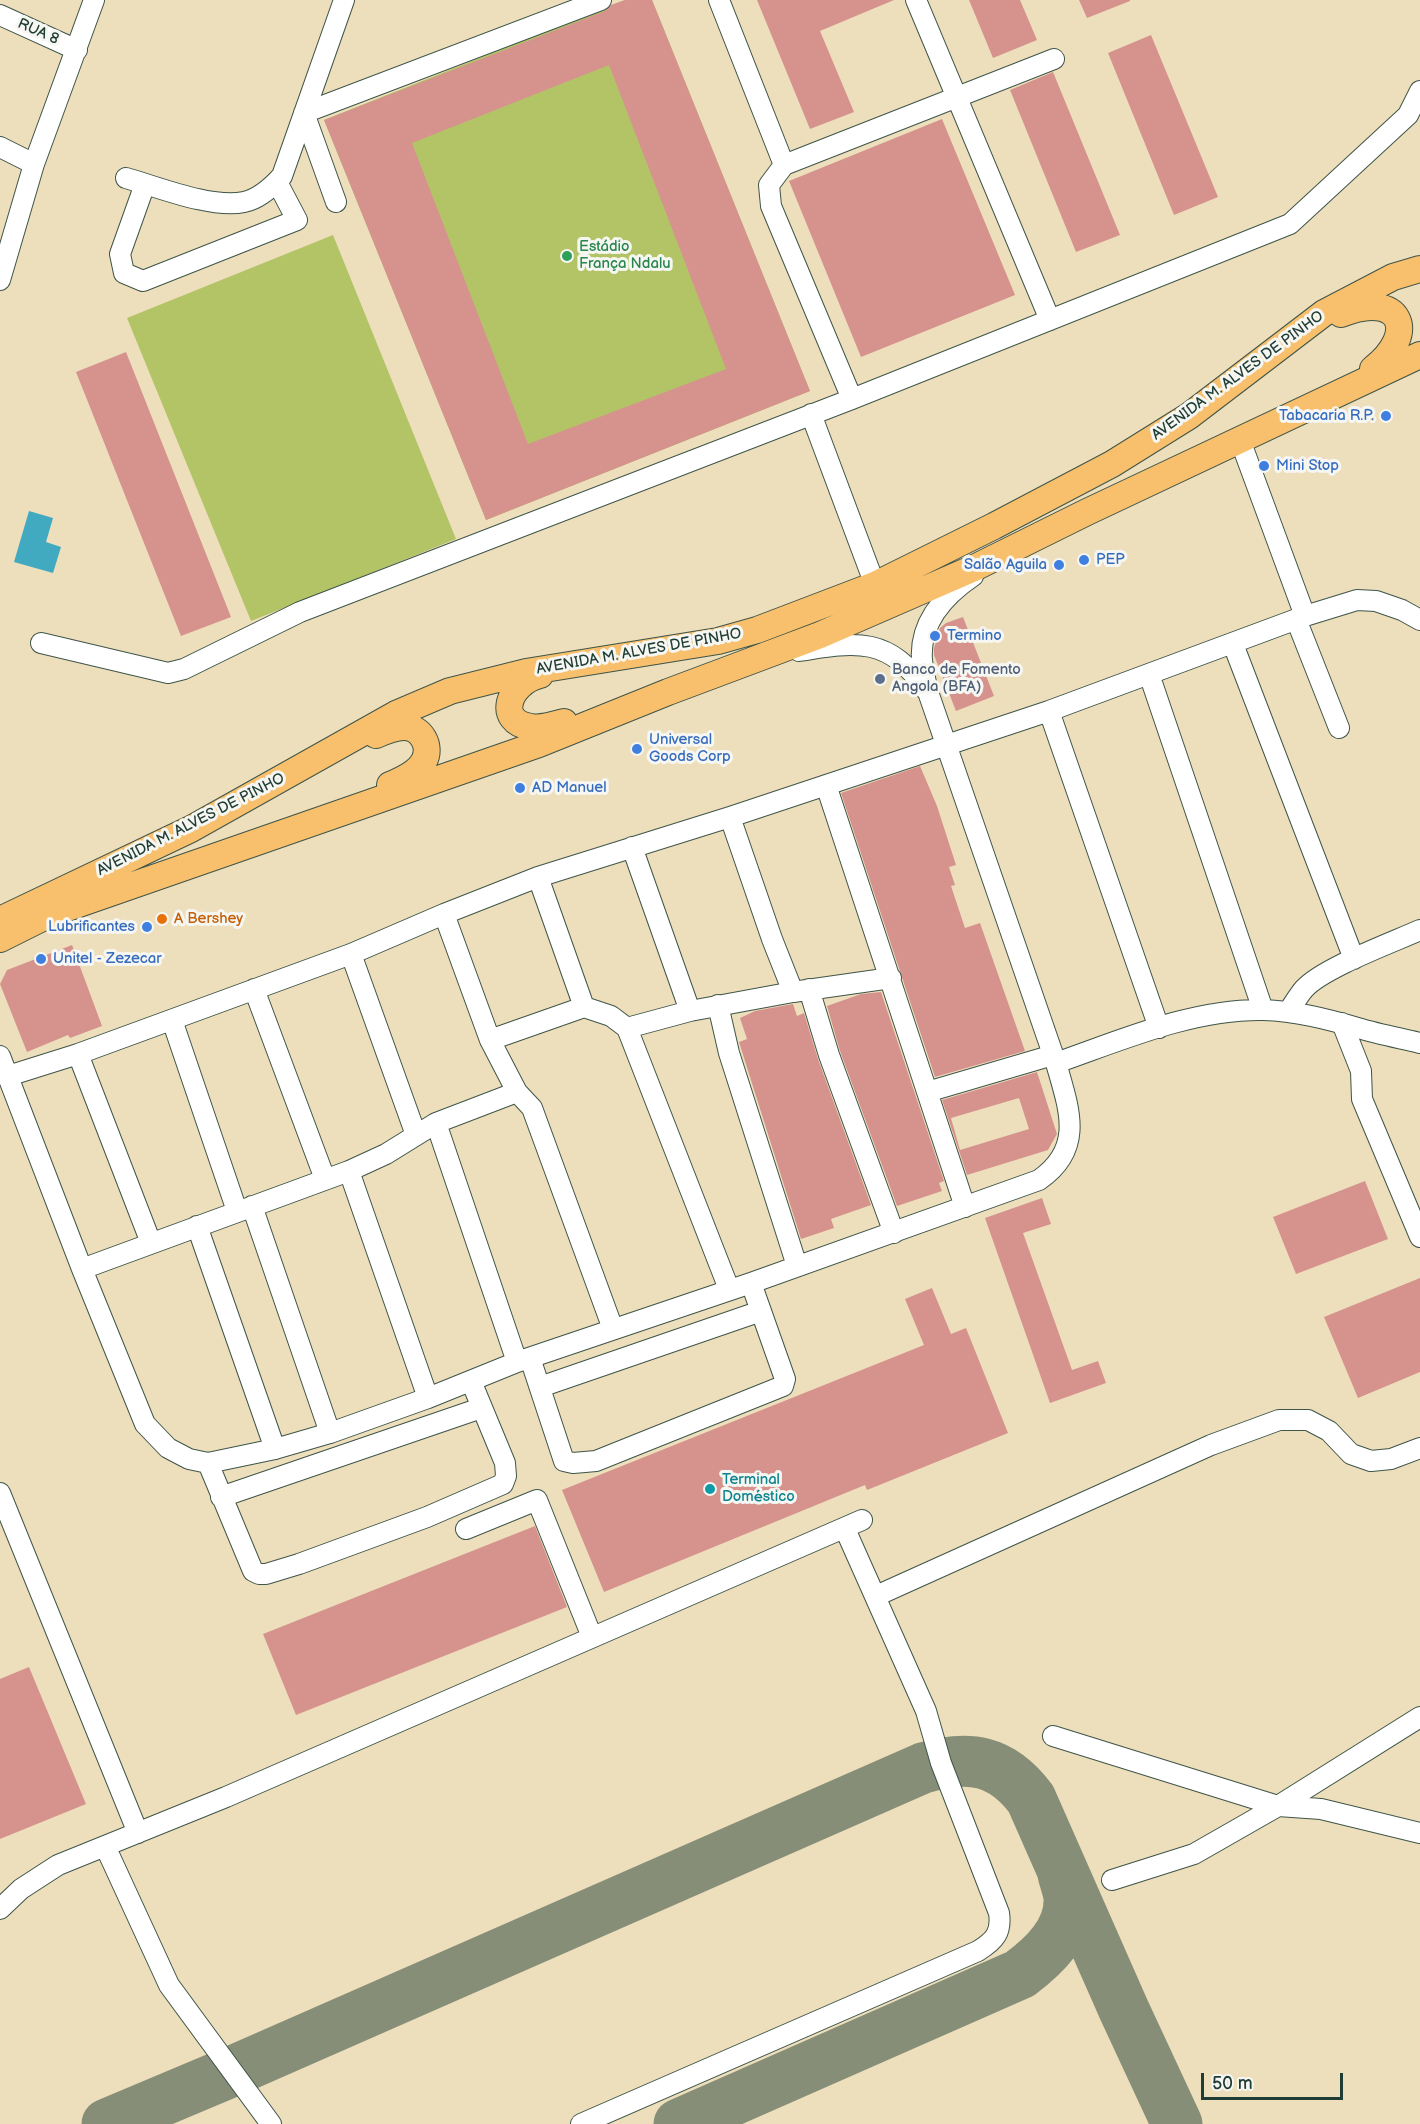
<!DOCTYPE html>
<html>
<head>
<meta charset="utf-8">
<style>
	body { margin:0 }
	#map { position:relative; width:1420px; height:2124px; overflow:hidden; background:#eddebc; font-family:"Balsamiq Sans",sans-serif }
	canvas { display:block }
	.scale { position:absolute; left:1201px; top:2073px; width:142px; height:27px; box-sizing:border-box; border:3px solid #1f3d34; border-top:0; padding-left:8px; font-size:18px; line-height:21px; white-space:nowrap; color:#1f3d34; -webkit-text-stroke:4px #f6f6f2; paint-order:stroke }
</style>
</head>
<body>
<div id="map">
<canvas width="1420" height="2124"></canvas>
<div class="scale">50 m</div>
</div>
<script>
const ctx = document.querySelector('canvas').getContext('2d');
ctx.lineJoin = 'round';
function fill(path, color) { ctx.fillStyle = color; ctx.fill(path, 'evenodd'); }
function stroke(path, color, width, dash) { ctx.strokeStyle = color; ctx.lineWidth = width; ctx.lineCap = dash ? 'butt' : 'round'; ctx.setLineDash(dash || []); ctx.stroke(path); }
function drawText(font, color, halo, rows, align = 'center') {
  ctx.font = font + ' "Balsamiq Sans",sans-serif'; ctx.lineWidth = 6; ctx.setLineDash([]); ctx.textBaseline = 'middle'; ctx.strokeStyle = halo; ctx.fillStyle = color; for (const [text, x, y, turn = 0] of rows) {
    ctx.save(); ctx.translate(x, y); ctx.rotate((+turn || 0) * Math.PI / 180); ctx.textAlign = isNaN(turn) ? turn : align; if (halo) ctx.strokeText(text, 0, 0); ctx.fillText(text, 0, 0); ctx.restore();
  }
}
fill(new Path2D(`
	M625 0H652L810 391 486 520 324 120Z
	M333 235 456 539 251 621 127 318Z`), '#b3c467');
fill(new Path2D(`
	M29 511 53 518 46 542 61 547 53 573 14 562Z`), '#41aac0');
stroke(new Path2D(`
	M107 2124 233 2071 923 1768C969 1754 1002 1760 1031 1799L1124 2010 1177 2124
	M679 2124 1020 1974C1044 1956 1071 1931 1069 1897 1068 1890 1065 1882 1063 1874`), '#868e78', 51);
fill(new Path2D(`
	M625 0H652L810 391 486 520 324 120 605 11 611 5ZM609 65 726 369 528 444 412 143Z
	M757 0H894L820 31 854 112 810 129Z
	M969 0H1020L1037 40 993 58Z
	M1079 0H1130V1L1087 18Z
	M1151 35 1218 197 1174 215 1108 53Z
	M1053 72 1120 235 1076 252 1010 90Z
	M942 119 1015 295 861 357 789 181Z
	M126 352 231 617 181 636 76 372Z
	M963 617 994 696 956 711 934 655V648L940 628 946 623Z
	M920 766 937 806 956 865 949 867 955 885 951 886 965 928 980 923 1025 1051 935 1077 841 793Z
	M72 945 102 1026 70 1038 68 1035 27 1052 0 984 7 970Z
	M881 992 944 1181 939 1183 942 1191 897 1206 840 1051 827 1006 861 994Z
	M793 1004 797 1016 804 1013 818 1059 871 1205 831 1219 834 1228 801 1239 739 1042 747 1039 740 1018 755 1011Z
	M1037 1072 1057 1134 1048 1150 967 1175 942 1100ZM1019 1098 1029 1129 960 1150 951 1118Z
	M1365 1181 1388 1239 1296 1274 1273 1217Z
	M1042 1198 1051 1224 1023 1233 1072 1370 1098 1361 1106 1383 1050 1403 985 1218Z
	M1420 1278V1372L1358 1398 1324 1317Z
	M932 1288 951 1334 966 1328 1008 1433 867 1490 865 1485 604 1592 562 1490 924 1345 905 1299Z
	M535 1526 567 1607 296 1715 263 1634Z
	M29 1667 86 1804 0 1839V1679Z`), '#d6938e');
const minor = new Path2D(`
	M719 0 784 165
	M916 0 1050 320
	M0 15 77 50
	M304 113 601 0
	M304 113 336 202
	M0 147 34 164
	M126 178C158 187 212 209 244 202 259 199 272 187 282 176L344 0
	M145 184 120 254 124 273 143 281 297 220 277 182
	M0 280 34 164 94 0
	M852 399 771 206 769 185 784 165 1054 59
	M811 414 875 585
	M1240 440 1305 616
	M1296 619 1339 728
	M41 643 168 673 184 669 300 612 852 399 1290 224 1408 115 1420 91
	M1233 644 1354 959
	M799 651C858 641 889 637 926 690
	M1149 674 1263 1010
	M1049 711 1159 1028
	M826 785 965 1207
	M730 817 772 939 793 992
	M632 847 690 1011
	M538 877 584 1007
	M444 914 490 1040 517 1092 532 1108 613 1329
	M351 954 416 1135
	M254 989 325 1179
	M809 989 829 1055 894 1233
	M718 1005 729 1053 797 1266
	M1288 1012C1293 1005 1298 996 1304 989 1323 968 1391 943 1420 930
	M172 1020 237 1211
	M1342 1023 1361 1071 1362 1099 1420 1237
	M627 1028 729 1289
	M490 1040 584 1007 611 1016 627 1028 690 1011 793 992 891 978
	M78 1054 151 1243
	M0 1056 82 1269 145 1424 168 1448 189 1459 208 1463 275 1449 330 1433 428 1398 517 1362 751 1283 1039 1180C1085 1148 1069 1109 1056 1063L928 692C926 682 923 671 922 660 919 622 945 595 973 576
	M1056 1063C1122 1040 1192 1009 1263 1010 1296 1011 1327 1019 1358 1028 1378 1034 1399 1038 1420 1043
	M8 1076 78 1054 351 954 444 914 538 877 730 817 1049 711 1305 616 1357 600 1376 601 1402 610 1420 620
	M927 1092 1053 1055
	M436 1123 517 1362
	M349 1171 428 1398
	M252 1206 330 1433
	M197 1226 275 1449
	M82 1269 349 1171 386 1154 436 1123 517 1092
	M530 1358 564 1461 573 1463 596 1461 783 1386 785 1379 751 1283
	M540 1387 761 1311
	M208 1463 253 1571 259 1574H266L299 1564 427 1517 503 1484 506 1476 505 1463 471 1381
	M0 1493 138 1833
	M221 1497 481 1408
	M466 1529 537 1500 592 1637
	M876 1596 1211 1445 1279 1420H1308L1329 1431 1351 1454 1371 1461 1391 1459 1420 1448
	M1053 1736 1278 1806 1321 1809 1420 1833
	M105 1846 169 1985 271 2124
	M1112 1880 1194 1854 1278 1806 1420 1717
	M0 1909 21 1889 58 1865 226 1797 862 1520
	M581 2124 978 1951C994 1941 1002 1933 999 1913L941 1763 926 1711 845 1529`);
const major = new Path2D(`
	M1341 314C1400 290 1420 332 1373 369
	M540 675C508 683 495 722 531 727 542 729 553 725 564 722
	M376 735C385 731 394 727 404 727 421 727 432 746 424 761 418 773 402 780 390 785
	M0 920 191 829 396 714 450 691 526 672 718 641 757 630 875 585 994 526 1112 464 1189 416 1324 313 1393 277 1420 269
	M0 939 50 914 539 744 668 692 820 635 974 568 1087 512 1420 355`);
stroke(minor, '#3e5548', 22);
stroke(major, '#3e5548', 28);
stroke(minor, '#fff', 20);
stroke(major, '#f8bf6c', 26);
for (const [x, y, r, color] of [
	[567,256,6,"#2e9e5b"],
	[1386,416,6,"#3f7fe0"],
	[1264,466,6,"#3f7fe0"],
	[1084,560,6,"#3f7fe0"],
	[1059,565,6,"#3f7fe0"],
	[935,636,6,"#3f7fe0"],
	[880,679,6,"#5c6f8a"],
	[637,749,6,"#3f7fe0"],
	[520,788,6,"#3f7fe0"],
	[162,919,6,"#e8710a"],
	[147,927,6,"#3f7fe0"],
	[41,959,6,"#3f7fe0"],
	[710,1489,6,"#0f9aa8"]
]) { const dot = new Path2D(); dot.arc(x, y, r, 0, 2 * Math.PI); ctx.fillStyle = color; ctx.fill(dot); stroke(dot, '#f6f6f2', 2); }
drawText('15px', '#1f3d34', '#f6f6f2', [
	["RUA 8",38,32,24],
	["AVENIDA M. ALVES DE PINHO",1238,376,-36],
	["AVENIDA M. ALVES DE PINHO",639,652,-10],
	["AVENIDA M. ALVES DE PINHO",191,825,-27]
]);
drawText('15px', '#27864d', '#f6f6f2', [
	["Estádio",579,247],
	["França Ndalu",579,264]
], 'left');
drawText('15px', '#366cbe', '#f6f6f2', [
	["Tabacaria R.P.",1374,416,"right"],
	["Mini Stop",1276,466],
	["PEP",1096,560],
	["Salão Aguila",1047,565,"right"],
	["Termino",947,636],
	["Universal",649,740],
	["Goods Corp",649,757],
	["AD Manuel",532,788],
	["Lubrificantes",135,927,"right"],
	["Unitel - Zezecar",53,959]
], 'left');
drawText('15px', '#4e5e75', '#f6f6f2', [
	["Banco de Fomento",892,670],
	["Angola (BFA)",892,687]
], 'left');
drawText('15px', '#c56008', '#f6f6f2', [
	["A Bershey",174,919]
], 'left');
drawText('15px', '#0d838f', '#f6f6f2', [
	["Terminal",722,1480],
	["Doméstico",722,1497]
], 'left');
</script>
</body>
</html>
